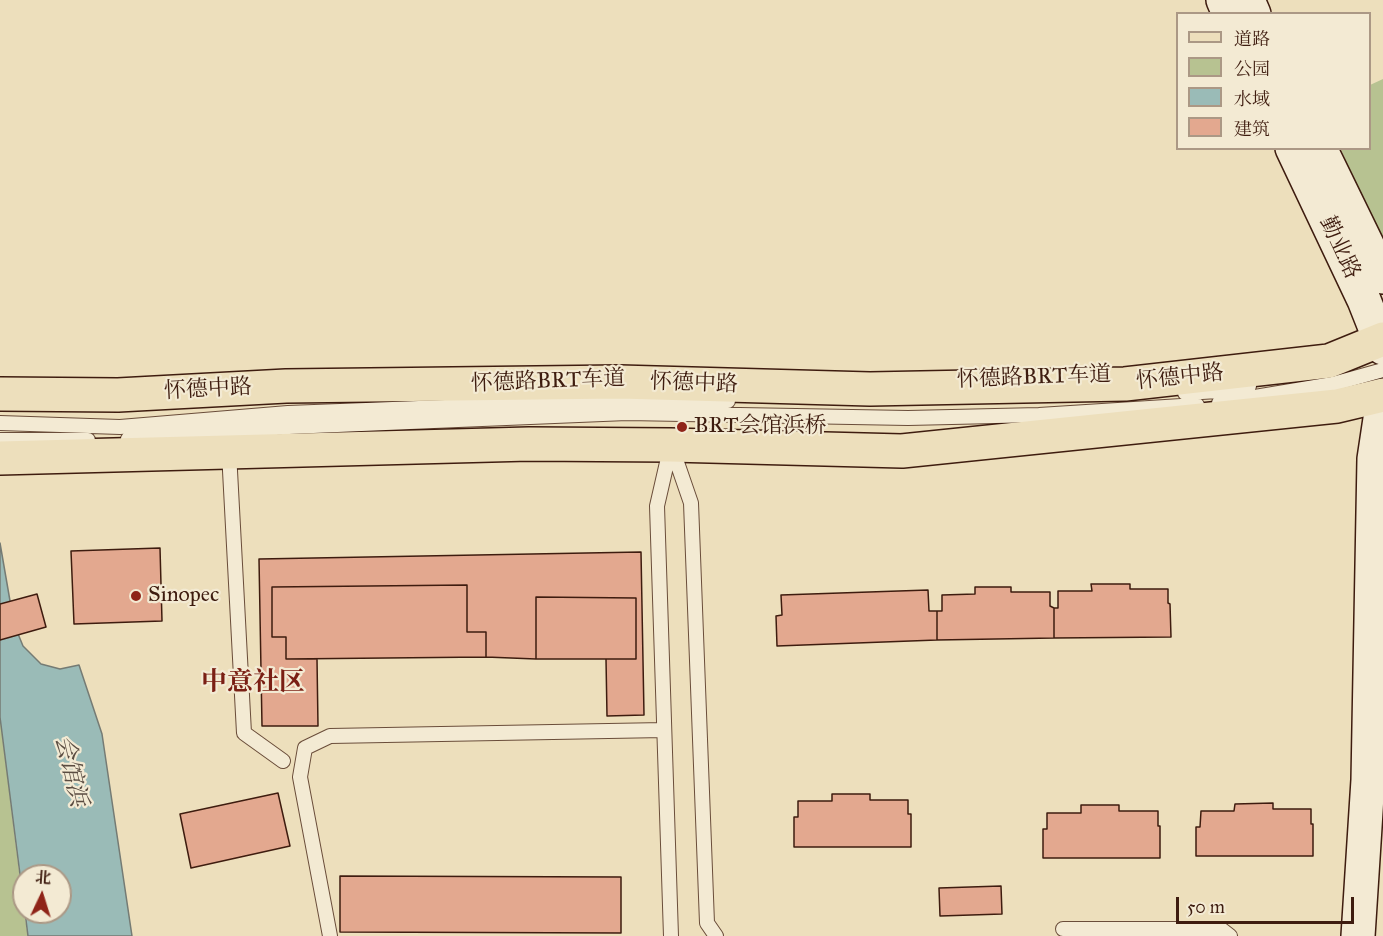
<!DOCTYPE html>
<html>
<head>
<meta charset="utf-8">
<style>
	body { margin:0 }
	#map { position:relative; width:1383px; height:936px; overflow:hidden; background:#eddfbc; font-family:"IM FELL Great Primer","Noto Serif SC",serif }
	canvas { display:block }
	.legend { position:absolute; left:1176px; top:12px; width:195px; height:138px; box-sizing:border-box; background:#f3ead3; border:2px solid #ab9885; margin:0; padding:8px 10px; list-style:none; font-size:18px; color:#3e1c0f }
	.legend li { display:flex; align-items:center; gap:12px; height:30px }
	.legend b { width:30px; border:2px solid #ab9885 }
	.north { position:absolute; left:12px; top:864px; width:60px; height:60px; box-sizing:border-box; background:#f3ead3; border:2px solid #ab9885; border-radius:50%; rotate:4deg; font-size:16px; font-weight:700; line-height:24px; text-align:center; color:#3e1c0f }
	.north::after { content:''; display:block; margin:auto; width:21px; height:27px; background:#8f2418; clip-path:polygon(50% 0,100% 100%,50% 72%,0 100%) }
	.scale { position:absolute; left:1176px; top:897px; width:178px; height:27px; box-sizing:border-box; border:3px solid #3e1c0f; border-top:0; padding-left:8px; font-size:18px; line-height:21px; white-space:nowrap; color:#3e1c0f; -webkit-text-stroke:4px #f3ead3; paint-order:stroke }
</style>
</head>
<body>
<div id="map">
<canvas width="1383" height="936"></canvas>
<ul class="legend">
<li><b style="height:8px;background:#eddfbc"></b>道路</li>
<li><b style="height:16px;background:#b7c291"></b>公园</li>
<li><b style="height:16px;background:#9abbb7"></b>水域</li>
<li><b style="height:16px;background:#e3a88f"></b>建筑</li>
</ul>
<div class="north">北</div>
<div class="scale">50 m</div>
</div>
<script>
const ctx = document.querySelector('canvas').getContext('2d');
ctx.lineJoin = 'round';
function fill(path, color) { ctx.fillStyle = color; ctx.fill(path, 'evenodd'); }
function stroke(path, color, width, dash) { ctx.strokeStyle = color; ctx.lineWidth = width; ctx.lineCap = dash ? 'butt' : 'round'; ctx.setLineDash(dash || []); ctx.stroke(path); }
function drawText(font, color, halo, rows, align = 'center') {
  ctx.font = font + ' "IM FELL Great Primer","Noto Serif SC",serif'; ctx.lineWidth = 4.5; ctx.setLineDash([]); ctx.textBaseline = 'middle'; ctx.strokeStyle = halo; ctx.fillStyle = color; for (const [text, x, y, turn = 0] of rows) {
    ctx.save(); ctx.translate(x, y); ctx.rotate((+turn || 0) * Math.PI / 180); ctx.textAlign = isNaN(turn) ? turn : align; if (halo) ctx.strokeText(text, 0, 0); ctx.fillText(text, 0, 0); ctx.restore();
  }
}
fill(new Path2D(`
	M1383 79V242L1367 217 1341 149 1370 148V85Z
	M0 717 24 912 28 936H0Z`), '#b7c291');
const water = new Path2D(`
	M0 543 14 624 23 646 41 664 60 669 79 665 102 734 132 936H28L25 912H60V876H24V906L0 717Z`);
fill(water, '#9abbb7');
stroke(water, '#757b74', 1.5);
const building = new Path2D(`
	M160 548 162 621 74 624 71 551Z
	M641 552 644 715 607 716 606 659H636V598L536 597V659L486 657V632H467V585L272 587V637H286V659H317L318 726H262L259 559Z
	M1091 584H1130V589H1168V603L1170 604 1171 637 1054 638V608H1058V591H1092Z
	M467 585V632H486V657L286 659V637H272V587Z
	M975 587H1011V592H1050V606L1054 608V638L937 640V611H942V595L975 594Z
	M928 590 929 611H937V640L777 646 776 616 782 615 781 595Z
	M37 594 46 627 0 640V604Z
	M536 597 636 598V659H536Z
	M278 793 290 846 191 868 180 814Z
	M832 794H870V800H908V814H911V847H794V817H798V801H832Z
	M1273 803V809H1311V824H1313V856H1196V827H1200L1201 811H1234L1235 804Z
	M1081 805H1119V811H1158V826H1160V858H1043V829H1047V813H1081Z
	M340 876 621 877V933L340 932Z
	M1001 886 1002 914 940 916 939 888Z`);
fill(building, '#e3a88f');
stroke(building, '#3e1c0f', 1.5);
const lane = new Path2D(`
	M1185 393 1218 391 1249 386
	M1219 403 1333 384 1383 370
	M0 423 120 427 288 413 628 400 728 401
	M128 439 289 427 627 413 908 418 1039 415 1197 405
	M0 440H88
	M671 445 691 503 707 923 716 936
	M671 445 657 506 671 936
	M229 452 244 733 283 761
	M1063 929H1221L1230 936
	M330 936 300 777 305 748 330 736 664 730`);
const secondary = new Path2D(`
	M1223 0 1229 14
	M1248 0 1254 14
	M1292 148 1364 300 1383 348
	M1320 148 1383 277
	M1358 936 1368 780 1374 459 1383 399`);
const primary = new Path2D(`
	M0 394 118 395 286 386 620 382 870 389 1125 384 1329 361 1383 339
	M0 458 529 444 671 445 902 451 1337 406 1383 395`);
stroke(lane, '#6a4d3a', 16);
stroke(secondary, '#3e1c0f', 36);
stroke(primary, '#3e1c0f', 36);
stroke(lane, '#f3ead3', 14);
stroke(secondary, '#f3ead3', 33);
stroke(primary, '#eddfbc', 33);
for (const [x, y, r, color] of [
	[682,427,6,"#8f2418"],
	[136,596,6,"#8f2418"]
]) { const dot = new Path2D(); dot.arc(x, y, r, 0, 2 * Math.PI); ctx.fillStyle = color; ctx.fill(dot); stroke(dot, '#f3ead3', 2); }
drawText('22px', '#3e1c0f', '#f3ead3', [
	["勤业路",1339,248,65],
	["怀德路BRT车道",1034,378,-2],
	["怀德中路",1180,378,-6],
	["怀德路BRT车道",548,382,-2],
	["怀德中路",694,384,2],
	["怀德中路",208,390,-3]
]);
drawText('22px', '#3e1c0f', '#f3ead3', [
	["BRT会馆浜桥",694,427],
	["Sinopec",148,596]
], 'left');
drawText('italic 24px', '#5a4c41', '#f3ead3', [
	["会馆浜",70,771,77]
]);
drawText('bold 26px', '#7a1f14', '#f3ead3', [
	["中意社区",253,684]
]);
</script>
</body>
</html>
